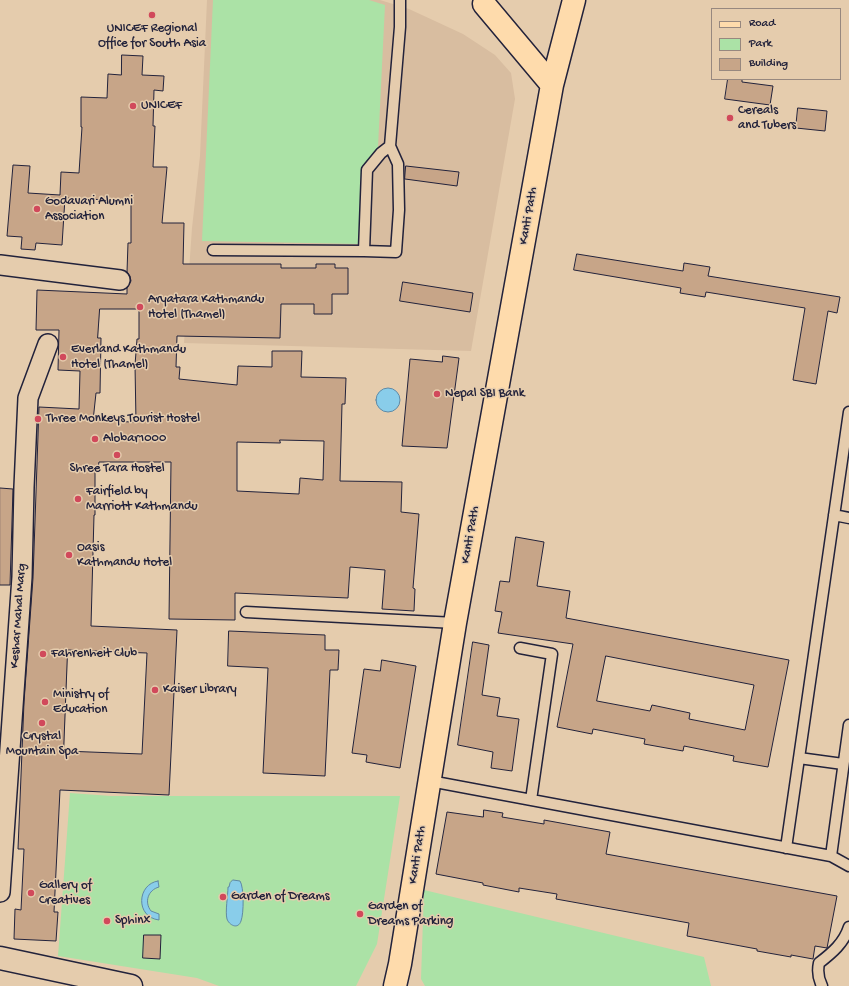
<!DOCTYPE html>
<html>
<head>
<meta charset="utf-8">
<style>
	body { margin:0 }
	#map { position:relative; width:849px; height:986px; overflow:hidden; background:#e5ccad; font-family:"Gochi Hand",sans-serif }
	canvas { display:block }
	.legend { position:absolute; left:711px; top:8px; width:130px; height:72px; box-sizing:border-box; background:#e5ccad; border:1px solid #97887f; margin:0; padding:5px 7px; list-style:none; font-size:12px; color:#22223b }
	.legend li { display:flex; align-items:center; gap:8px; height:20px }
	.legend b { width:20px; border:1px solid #97887f }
</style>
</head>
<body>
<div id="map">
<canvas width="849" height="986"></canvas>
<ul class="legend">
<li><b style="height:5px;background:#fedbac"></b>Road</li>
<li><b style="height:11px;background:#abe2a6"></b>Park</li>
<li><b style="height:11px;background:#c7a588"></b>Building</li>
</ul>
</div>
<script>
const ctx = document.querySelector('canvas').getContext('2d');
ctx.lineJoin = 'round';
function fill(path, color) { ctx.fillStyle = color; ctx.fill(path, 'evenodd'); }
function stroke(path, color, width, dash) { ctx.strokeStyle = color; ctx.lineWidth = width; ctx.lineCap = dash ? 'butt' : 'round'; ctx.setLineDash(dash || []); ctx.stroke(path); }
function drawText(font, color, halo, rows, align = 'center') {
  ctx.font = font + ' "Gochi Hand",sans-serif'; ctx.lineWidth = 3; ctx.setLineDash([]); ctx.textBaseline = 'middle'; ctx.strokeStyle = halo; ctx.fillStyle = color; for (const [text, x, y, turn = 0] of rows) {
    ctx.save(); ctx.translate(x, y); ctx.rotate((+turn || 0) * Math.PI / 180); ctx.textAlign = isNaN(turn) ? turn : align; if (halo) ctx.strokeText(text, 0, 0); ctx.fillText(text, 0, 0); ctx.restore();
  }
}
fill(new Path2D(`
	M207 0H380L409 9 463 34 495 55 511 73 515 99 471 351 184 343 192 228 200 156Z`), '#d8bda0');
fill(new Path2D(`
	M213 0H369L385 5 378 147 362 171 361 244 202 241Z
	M70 793 111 796H400L377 944 356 986H219L197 978 58 956Z
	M424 890 704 957 711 986H425L421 979Z`), '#abe2a6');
const water = new Path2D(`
	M376 400a12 12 0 1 1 24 0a12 12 0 1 1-24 0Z
	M233 880 240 881C244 887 244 913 241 921 238 930 229 925 227 919 225 912 228 895 228 887H229L230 883Z
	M158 881 159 887C148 890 144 902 151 911L159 914V920C135 917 137 884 158 881Z`);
fill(water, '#89cdea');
stroke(water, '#6089a4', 1);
const building = new Path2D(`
	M122 55 143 56 142 75 164 76 163 91 154 90 153 126H155L153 167H167L162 223H184L183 264H281V268H316V264H335V268H348V294H332V314H314V304H281L280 338 177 336 176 367H180L179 379 237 385 238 366 272 367V351H302L301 377 346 378 345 404H342L340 481 402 482 401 512 419 514 413 588 415 589 414 611 382 609 385 570 350 567 348 598 235 593V620L169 619 171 462H99L98 468 95 467V515H94L91 626 177 630 169 795 60 790 54 912H58L56 941 14 939 15 909 21 910 24 849H18L24 702 33 578 39 407 79 409 80 371 58 370 59 330H36L37 290 127 294V288L131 281 130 276 127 272 128 243H131V201L65 198 62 245 36 243 35 250 21 249 22 237 7 236 13 165 30 166 28 193 60 195 61 172 79 173 82 127H81V97L107 98 108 74 121 75ZM100 309H139V339H137L135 365 136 422 93 421 96 393H100L101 338H98ZM280 440 324 441 323 480 300 478 299 494 237 491V442L280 443ZM68 650 147 653 142 754 64 751Z
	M728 79H742V82L773 86 770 105 725 99Z
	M798 108 827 111 825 131 796 128Z
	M406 166 459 172 457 186 405 179Z
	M577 254 683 271 684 263 710 267 708 276 840 297 837 313 828 311 816 384 793 380 805 308 706 292 705 297 680 293 681 288 574 270Z
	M403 282 473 293 470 312 400 301Z
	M443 356 459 358 447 448 402 446 410 359 442 362Z
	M0 488 13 489 10 585H0Z
	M516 537 544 542 537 586 570 591 566 618 789 660 768 767 733 761 734 756 684 746 683 751 644 744 645 739 593 729 592 734 557 727 573 644 498 633 502 612 495 611 500 581 509 582ZM606 656 754 685 745 730 689 719 690 713 652 705 650 711 597 701Z
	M229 631 325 635V650H339L338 670H330L325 776 263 773 268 668 228 666Z
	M473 642 489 645 482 695 500 698 497 716 519 719 512 771 491 768 493 752 458 745Z
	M382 660 416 666 400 768 366 762 367 755 352 753 364 669 380 671Z
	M484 810 503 813 502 817 544 824V820L610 832 606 854 837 896 827 948 815 946 813 959 791 955V957L757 951V949L687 936 689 923 556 899 557 894 519 888V892L483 885V883L436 874 447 812 483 817Z
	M144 935H161L160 959 143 958Z`);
fill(building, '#c7a588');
stroke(building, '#22223b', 1);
const lane = new Path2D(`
	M390 146 381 153 367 170 364 251 396 252 399 210 398 164 390 146 400 27V0
	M213 250 364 251
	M834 515 849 518
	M246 612 455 623
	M520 648 552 654 531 800
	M799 758 843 764
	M430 781 831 856 849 725
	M786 848 849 412
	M831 856 849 866
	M822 986C818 978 817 972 819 963 832 953 844 943 849 927`);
const street = new Path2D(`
	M0 265 120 280
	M0 892 22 577 24 487 28 398 48 344`);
const secondary = new Path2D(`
	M0 958 131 986`);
const primary = new Path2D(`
	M484 4 552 85
	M395 986 400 964 455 623 552 85 574 0`);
stroke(lane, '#22223b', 13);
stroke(street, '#22223b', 22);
stroke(secondary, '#22223b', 25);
stroke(primary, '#22223b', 25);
stroke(lane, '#e5ccad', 10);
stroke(street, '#e5ccad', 19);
stroke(secondary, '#e5ccad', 22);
stroke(primary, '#fedbac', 22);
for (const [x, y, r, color] of [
	[152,15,4,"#d1495b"],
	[133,106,4,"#d1495b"],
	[730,118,4,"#d1495b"],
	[37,209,4,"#d1495b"],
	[140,307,4,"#d1495b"],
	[63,357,4,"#d1495b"],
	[437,394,4,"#d1495b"],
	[38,419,4,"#d1495b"],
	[95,439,4,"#d1495b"],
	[117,455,4,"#d1495b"],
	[78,499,4,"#d1495b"],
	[69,555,4,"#d1495b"],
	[43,654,4,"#d1495b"],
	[155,690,4,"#d1495b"],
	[45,702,4,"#d1495b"],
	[42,723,4,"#d1495b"],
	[31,893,4,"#d1495b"],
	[223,897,4,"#d1495b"],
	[360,914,4,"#d1495b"],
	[107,921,4,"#d1495b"]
]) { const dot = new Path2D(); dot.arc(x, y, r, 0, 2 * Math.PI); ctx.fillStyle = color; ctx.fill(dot); stroke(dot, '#e5ccad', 1.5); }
drawText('13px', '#22223b', '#e5ccad', [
	["UNICEF Regional",152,29,"center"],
	["Office for South Asia",152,44,"center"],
	["UNICEF",141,106],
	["Cereals",738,111],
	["and Tubers",738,126],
	["Godavari Alumni",45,202],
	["Association",45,217],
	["Aryatara Kathmandu",148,300],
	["Hotel (Thamel)",148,315],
	["Everland Kathmandu",71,350],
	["Hotel (Thamel)",71,365],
	["Nepal SBI Bank",445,394],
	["Three Monkeys Tourist Hostel",46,419],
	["Alobar1000",103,439],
	["Shree Tara Hostel",117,469,"center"],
	["Fairfield by",86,492],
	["Marriott Kathmandu",86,507],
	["Oasis",77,548],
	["Kathmandu Hotel",77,563],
	["Fahrenheit Club",51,654],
	["Kaiser Library",163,690],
	["Ministry of",53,695],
	["Education",53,710],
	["Crystal",42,737,"center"],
	["Mountain Spa",42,752,"center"],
	["Gallery of",39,886],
	["Creatives",39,901],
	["Garden of Dreams",231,897],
	["Garden of",368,907],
	["Dreams Parking",368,922],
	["Sphinx",115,921]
], 'left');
drawText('13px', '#22223b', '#e5ccad', [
	["Kanti Path",529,216,-80],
	["Kanti Path",471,535,-80],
	["Keshar Mahal Marg",19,616,-86],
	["Kanti Path",418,855,-81]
]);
</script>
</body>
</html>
